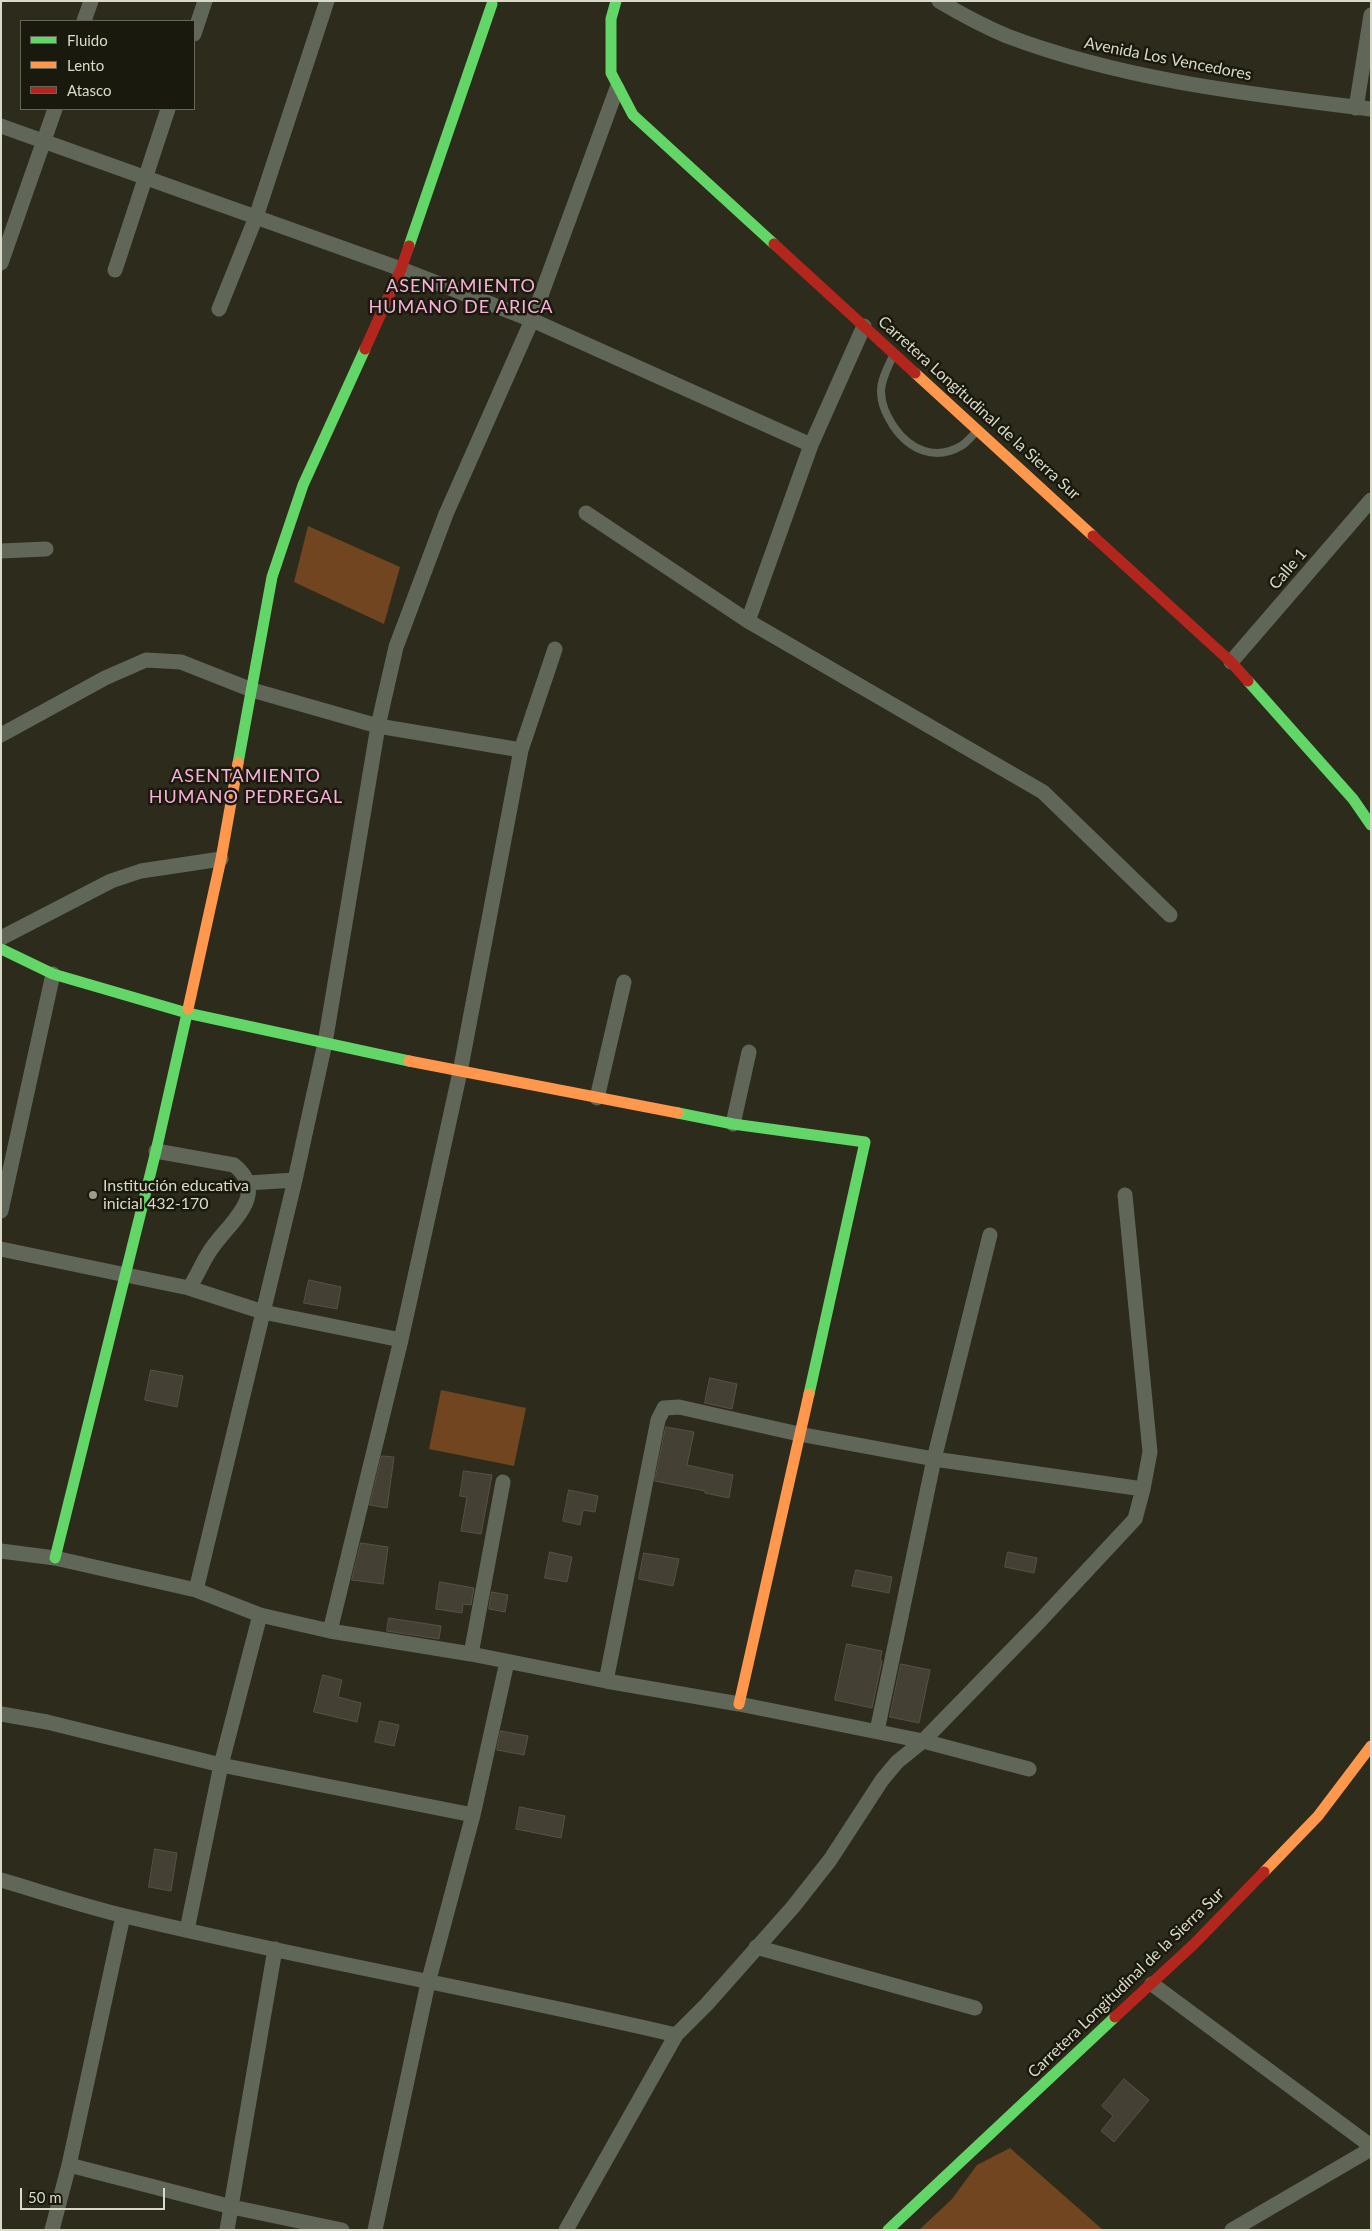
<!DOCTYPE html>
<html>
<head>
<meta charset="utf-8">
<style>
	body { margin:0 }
	#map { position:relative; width:1372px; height:2231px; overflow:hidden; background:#2d2c1c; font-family:Lato,sans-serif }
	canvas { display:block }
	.frame { position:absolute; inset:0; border:2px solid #dadac9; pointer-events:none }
	.legend { position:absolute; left:20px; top:20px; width:175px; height:90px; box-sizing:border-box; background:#1a190d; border:1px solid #676658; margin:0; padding:6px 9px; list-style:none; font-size:15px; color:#dadac9 }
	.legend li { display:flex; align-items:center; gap:10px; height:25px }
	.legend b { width:25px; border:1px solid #676658 }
	.scale { position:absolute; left:20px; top:2188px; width:145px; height:22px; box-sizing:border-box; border:2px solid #dadac9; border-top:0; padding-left:6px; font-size:15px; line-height:18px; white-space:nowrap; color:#dadac9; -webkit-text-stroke:4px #1a190d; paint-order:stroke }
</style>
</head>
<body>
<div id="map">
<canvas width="1372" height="2231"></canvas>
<div class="frame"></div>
<ul class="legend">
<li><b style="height:6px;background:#63d668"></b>Fluido</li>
<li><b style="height:6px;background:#ff974d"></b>Lento</li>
<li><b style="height:6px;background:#b3261e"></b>Atasco</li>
</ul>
<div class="scale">50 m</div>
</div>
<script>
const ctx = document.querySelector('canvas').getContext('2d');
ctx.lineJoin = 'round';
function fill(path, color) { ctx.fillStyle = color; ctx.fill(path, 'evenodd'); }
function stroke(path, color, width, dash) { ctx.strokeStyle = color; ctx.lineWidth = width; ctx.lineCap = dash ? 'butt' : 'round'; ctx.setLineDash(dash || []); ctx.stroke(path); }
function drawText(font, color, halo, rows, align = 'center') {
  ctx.font = font + ' Lato,sans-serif'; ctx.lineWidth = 5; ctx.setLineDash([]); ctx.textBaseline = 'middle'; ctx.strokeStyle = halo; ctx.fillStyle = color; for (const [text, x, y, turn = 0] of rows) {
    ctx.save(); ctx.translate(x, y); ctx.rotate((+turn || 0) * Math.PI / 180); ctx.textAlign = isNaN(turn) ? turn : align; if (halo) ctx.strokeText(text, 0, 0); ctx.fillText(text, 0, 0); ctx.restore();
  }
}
fill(new Path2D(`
	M308 526 400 567 384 624 294 582Z
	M441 1390 526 1408 514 1466 429 1449Z
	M1010 2148 1103 2230H919L952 2199 977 2165Z`), '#704520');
const building = new Path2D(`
	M309 1280 341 1287 337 1309 304 1303Z
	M151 1370 183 1376 177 1407 145 1400Z
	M710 1378 737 1384 732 1409 705 1403Z
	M666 1427 694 1432 687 1465 733 1475 729 1498 705 1493V1491L655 1481Z
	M382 1456 394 1457 387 1508 370 1505Z
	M464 1471 492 1475 481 1534 461 1531 467 1497 460 1496Z
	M569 1490 598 1496 595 1512 583 1510 580 1525 563 1521Z
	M361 1543 388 1547 383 1584 352 1580Z
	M550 1552 572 1557 567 1582 545 1578Z
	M1008 1552 1037 1558 1034 1573 1005 1567Z
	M644 1553 679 1559 673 1586 639 1579Z
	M856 1570 892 1577 889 1593 852 1586Z
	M440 1582 474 1588 471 1605 463 1604 462 1613 436 1609Z
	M492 1592 508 1595 505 1612 489 1609Z
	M389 1618 441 1626 439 1639 387 1631Z
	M847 1644 882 1651 880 1660 882 1661 872 1708 835 1700Z
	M901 1664 930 1670 919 1723 890 1717Z
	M323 1675 342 1680 338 1697 361 1703 357 1722 314 1712Z
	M380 1721 399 1725 394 1746 375 1742Z
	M501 1731 528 1736 524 1755 497 1750Z
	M520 1807 565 1816 561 1838 516 1829Z
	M155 1849 177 1853 171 1891 149 1887Z
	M1124 2079 1149 2100 1114 2142 1101 2131 1113 2116 1102 2106Z`);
fill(building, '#444134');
stroke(building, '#565246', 1);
stroke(new Path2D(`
	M892 358C887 369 881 380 881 391 881 405 887 416 894 427 910 450 935 461 961 446 966 443 971 437 975 433`), '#606758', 8);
stroke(new Path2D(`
	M939 1C961 14 983 26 1007 36 1123 80 1248 94 1371 109
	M84 21 91 1
	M194 34 205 1
	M1356 108 1371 15
	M1 126 401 269 532 320 811 445
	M1 263 55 109
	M115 270 168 109
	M219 309 256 217 327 1
	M586 513 748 621 811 445 864 326
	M1 551 46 549
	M748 621 1043 792 1170 915
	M1231 662 1371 500
	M1 735 105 678 146 660 181 662 252 690 378 726 521 750
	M1 938 111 881 141 871 221 859
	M597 1098 624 982
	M733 1124 749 1052
	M156 1151 234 1165C270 1194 230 1222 212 1248 203 1260 198 1275 189 1288
	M248 1183 295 1180
	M1 1211 53 974
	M1 1249 189 1288 263 1312 401 1340
	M1 1551 55 1558 196 1590 260 1615 330 1631 471 1654 606 1681 739 1704 923 1741 1029 1769
	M196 1590 295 1180 325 1043 378 726 396 647 446 514 532 320 617 88
	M330 1631 401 1340 460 1072 521 750 555 649
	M471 1654 503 1482
	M606 1681 658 1420 664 1408 679 1407 799 1434 934 1459 1143 1489
	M1 1714 47 1722 221 1765 473 1815
	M877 1731 934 1459 990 1235
	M1 1880C42 1892 83 1906 125 1916 308 1960 493 1992 676 2035
	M187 1930 221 1765 260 1615
	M756 1947 975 2008
	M1152 1984 1371 2146
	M69 2165 232 2207 342 2230
	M52 2230 69 2165 123 1916
	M227 2230 275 1949
	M375 2230 428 1983 473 1815 507 1662
	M566 2230 676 2035 707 2004 793 1907 830 1860 882 1780 897 1762 923 1741 1039 1622 1135 1519 1143 1489 1150 1452 1125 1195
	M1232 2230 1371 2149`), '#606758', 15);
stroke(new Path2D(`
	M616 1 611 19V73L633 115 774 244
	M409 246 492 4
	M1248 681 1353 799 1371 825
	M238 763 272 577 303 485 365 349
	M1 949 53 974 187 1013 409 1061
	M678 1113 733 1124 865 1142 809 1394
	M55 1558 156 1151 188 1009
	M888 2230 1115 2017`), '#63d668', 11);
stroke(new Path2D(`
	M915 373 1093 536
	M188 1009 221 859 238 763
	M409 1061 678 1113
	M739 1704 809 1394
	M1264 1872 1318 1816 1371 1746`), '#ff974d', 11);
stroke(new Path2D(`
	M774 244 915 373
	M365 349 401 269 409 246
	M1093 536 1231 662 1248 681
	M1115 2017 1193 1945 1264 1872`), '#b3261e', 11);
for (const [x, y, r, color] of [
	[93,1195,5,"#9d9d8c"]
]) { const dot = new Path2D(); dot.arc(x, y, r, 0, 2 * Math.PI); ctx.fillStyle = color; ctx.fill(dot); stroke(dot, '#1a190d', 2); }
drawText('16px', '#dadac9', '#1a190d', [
	["Avenida Los Vencedores",1168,59,11],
	["Carretera Longitudinal de la Sierra Sur",979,408,42],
	["Calle 1",1288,569,-49],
	["Carretera Longitudinal de la Sierra Sur",1126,1983,-44]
]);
drawText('16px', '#dadac9', '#1a190d', [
	["Institución educativa",103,1186],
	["inicial 432-170",103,1204]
], 'left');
ctx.letterSpacing = '1px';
drawText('18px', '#fab0d9', '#1a190d', [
	["ASENTAMIENTO",461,286],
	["HUMANO DE ARICA",461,307],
	["ASENTAMIENTO",246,776],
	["HUMANO PEDREGAL",246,797]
]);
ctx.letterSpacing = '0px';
</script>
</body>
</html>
